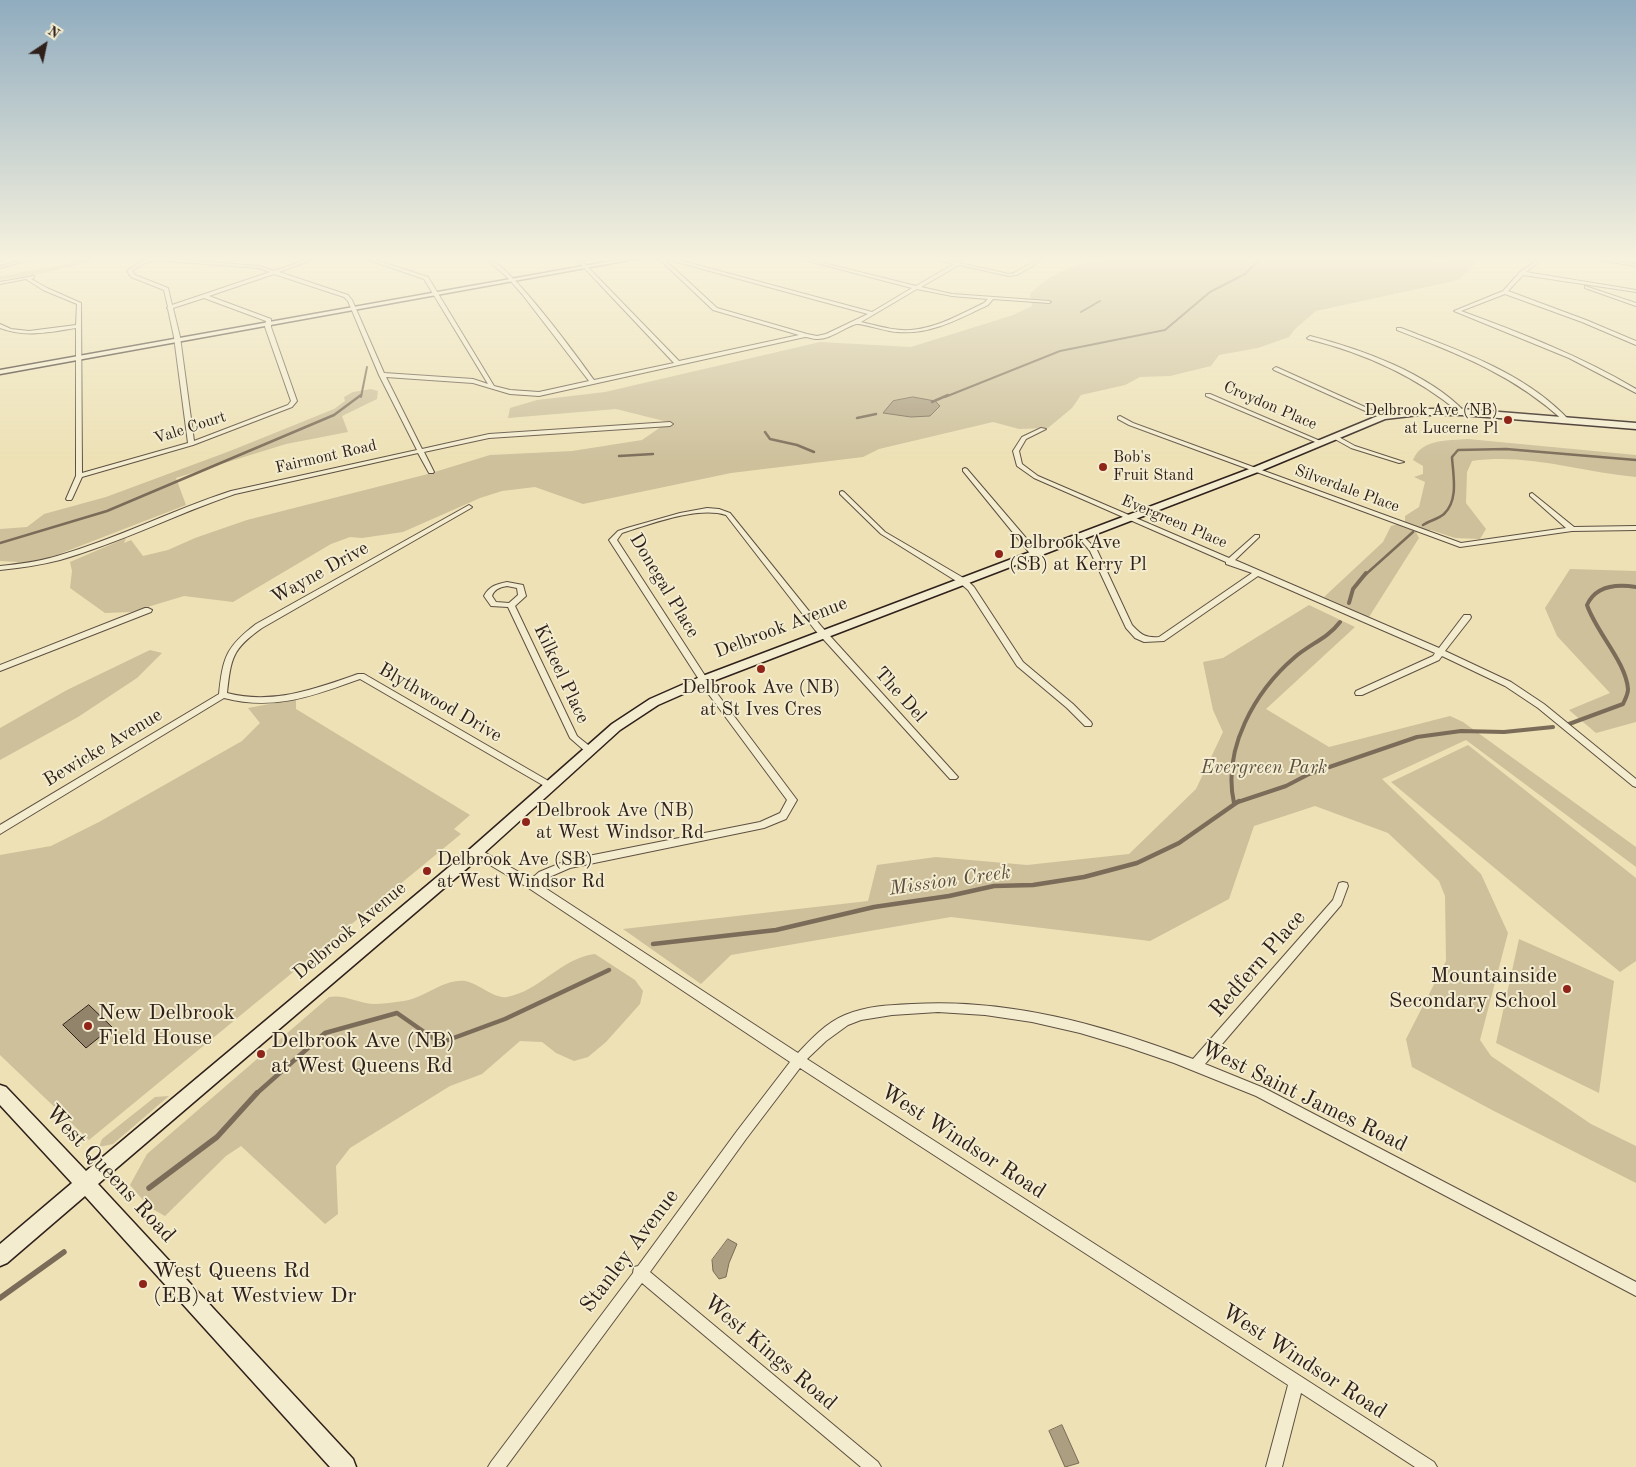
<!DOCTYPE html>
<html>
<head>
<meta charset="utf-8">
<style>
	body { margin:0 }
	#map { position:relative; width:1636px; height:1467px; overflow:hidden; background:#ede1b5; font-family:"Old Standard TT",serif }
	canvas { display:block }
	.north { position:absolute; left:20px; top:20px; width:50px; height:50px; -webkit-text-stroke:4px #f3eccf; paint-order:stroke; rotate:34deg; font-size:14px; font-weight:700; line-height:20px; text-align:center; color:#2f201b }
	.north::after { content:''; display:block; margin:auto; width:18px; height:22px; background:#2f201b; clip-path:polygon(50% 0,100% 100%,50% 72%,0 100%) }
</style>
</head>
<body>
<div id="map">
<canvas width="1636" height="1467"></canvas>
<div class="north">N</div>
</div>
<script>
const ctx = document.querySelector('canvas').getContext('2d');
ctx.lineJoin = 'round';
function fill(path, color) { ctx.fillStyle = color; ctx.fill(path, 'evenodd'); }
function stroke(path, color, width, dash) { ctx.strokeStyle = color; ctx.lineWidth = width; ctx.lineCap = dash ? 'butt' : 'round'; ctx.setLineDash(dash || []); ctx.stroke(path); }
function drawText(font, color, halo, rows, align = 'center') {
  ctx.font = font + ' "Old Standard TT",serif'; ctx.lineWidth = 4; ctx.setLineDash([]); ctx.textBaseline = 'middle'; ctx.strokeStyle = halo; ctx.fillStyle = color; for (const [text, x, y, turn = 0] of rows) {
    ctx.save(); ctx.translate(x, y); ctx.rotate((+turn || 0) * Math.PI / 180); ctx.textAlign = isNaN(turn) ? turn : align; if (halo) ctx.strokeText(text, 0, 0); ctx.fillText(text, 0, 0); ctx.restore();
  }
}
fill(new Path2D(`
	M81 257H110L45 273 0 280V276L62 265Z
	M1130 257H1415L1445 262 1448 257H1481L1459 280 1316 311 1295 329 1289 337 1258 348 1219 355 1211 366 1170 376 1140 377 1125 385 1081 395 1072 408 1048 428 1019 429 993 422 879 449 863 457 731 473 583 504 535 487 502 491 480 498 403 532 362 538 350 537 331 544 233 602 184 596 131 612 105 613 70 588 72 571 70 562 126 538 124 543 131 540 143 556 168 550 195 538 247 520 428 474 490 455 572 451 642 440 668 422 616 409 508 418 510 408 537 400 605 392 820 342 911 347 1013 315 1032 306 1030 294C1060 264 1090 260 1130 257Z
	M371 389 378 391 377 399 342 416 348 432 286 444 176 478 186 505 36 563 0 561V529L27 527 44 514 106 497 230 451 334 409 345 401 344 397 353 392Z
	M1468 439 1636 455V477C1581 472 1527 453 1472 461L1467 472 1466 503 1486 529 1480 539 1455 538 1431 530 1416 532 1419 538 1369 617 1324 597 1383 542 1391 526 1405 522V516L1419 507 1425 482 1414 477 1423 474V466L1413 460C1422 438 1448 441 1468 439Z
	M1570 569 1636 571V722L1596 733 1569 710 1610 693 1557 636 1545 608Z
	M1309 605 1355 627 1266 709 1329 747 1450 716 1463 722 1636 847V867L1466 740 1382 779 1481 874 1508 933 1480 1040 1491 1056 1591 1124 1636 1146V1183L1492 1110 1412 1067 1406 1039 1446 961 1445 896 1439 881 1388 833 1315 806 1254 826 1229 899 1150 941 951 917 731 955 701 984 623 929 868 901 877 865 936 857 1027 865 1129 854 1196 789 1223 732 1213 710 1203 662 1223 658Z
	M150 650 162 653 137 678 78 717 0 760V728L67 690Z
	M296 699V709L470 815 454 829 461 834 89 1140 0 1055V855L51 846 99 822 242 741 260 723 248 708Z
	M1468 745 1636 878V961L1620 972 1391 782Z
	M1519 939 1614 981 1599 1093 1496 1043Z
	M595 954 635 980 643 991 640 1004 606 1042 588 1057 574 1061 556 1053 542 1042 520 1041 482 1074 450 1086 350 1148 336 1166 338 1214 325 1224 241 1146 226 1156 165 1216 149 1207 130 1185 147 1154 329 997C344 994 358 1003 373 1004 383 1004 394 1002 404 1001 425 998 443 979 465 981 478 983 494 999 507 997 540 991 561 958 595 954Z
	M169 1096 113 1144 99 1147 102 1139 155 1097Z`), '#cdc09b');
const water = new Path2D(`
	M913 397 935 401 940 406 930 416 911 417 883 413 893 401Z
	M728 1239 737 1244 729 1263 726 1277 719 1279 713 1271 712 1260Z
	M1062 1425 1079 1463 1065 1467 1049 1431Z`);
fill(water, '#ac9f81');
stroke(water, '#7a6c58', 1);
stroke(new Path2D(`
	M1081 312 1100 301
	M361 397 367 367
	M945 397 1060 351 1165 330 1210 292 1245 274 1262 257`), '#7a6c58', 2);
stroke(new Path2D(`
	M932 402 948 395
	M857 418 876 414
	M765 432 770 439 797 445 814 452
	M619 456 653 454
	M1423 525C1429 521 1438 519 1444 514 1459 500 1453 475 1452 457L1458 450 1506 449 1636 460
	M0 543 107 511 334 415 361 395
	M1365 575 1413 532`), '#7a6c58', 2.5);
stroke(new Path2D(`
	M1349 603 1353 589 1366 573
	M1569 724 1623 704C1625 699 1628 695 1628 689 1626 662 1596 632 1587 605 1596 585 1617 584 1636 587
	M1234 803C1222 749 1255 691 1295 657 1310 644 1328 638 1340 622
	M1235 803 1286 786 1309 774 1417 737 1461 731 1504 732 1553 727`), '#7a6c58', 4);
stroke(new Path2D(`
	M653 944 776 930 874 907 949 896 994 886 1033 885 1084 877 1137 863 1179 843 1239 801
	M256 1094 325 1033 397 1013 440 1043 505 1019 609 970`), '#7a6c58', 4.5);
stroke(new Path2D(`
	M149 1188 217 1137 257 1093
	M0 1298 64 1252`), '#7a6c58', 5.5);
const building = new Path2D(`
	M89 1005 112 1027 86 1048 63 1025Z`);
fill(building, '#92846b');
stroke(building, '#2f201b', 1);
const street = new Path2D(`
	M34 257H40L0 268V266Z
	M157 257 159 258 259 266 274 271 314 257H320L279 272 348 295 352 300 384 373 473 379 488 384 424 279 360 257H366L428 277 494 386 510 390 539 392 589 381 522 294 507 277 484 257C505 257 579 359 594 380L674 363 574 257H578L679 361 799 335 713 310 657 257H661L663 258H671L872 312 912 288 793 257H799L916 286 954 264 925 257H932L1009 274 1014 273 1042 257H1047L1017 275 1009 276 959 265 921 287 952 294 1049 301 1051 302 1049 303 993 299 988 305C959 319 930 335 897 332 888 332 862 323 856 324 843 328 830 340 816 339 813 339 808 337 805 337L539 396 510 394 473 383 386 377 422 449 489 434 670 422 673 424 670 426 489 438 424 452 434 472 433 473H429L418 453 235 494C176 514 120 543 60 560 40 565 20 568 0 570V566C19 564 38 562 57 556 117 539 172 510 231 491L417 450 379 375 348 301 344 297 274 274 209 296 271 319V327L297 401 292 407 193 445 82 477 72 499 71 500H67L66 499 76 476V328C50 332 25 338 0 328V324L11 329 29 331 76 325 77 304 43 290 26 279 0 284V282L34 276V278L31 279 47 288 81 303 82 473 188 443 174 337 168 309 167 308 168 307 164 290 131 277 127 271 139 262ZM154 260 258 268 270 272 172 305 168 288 135 275 132 271 143 264ZM669 260 868 314 826 334 817 336 807 334 717 308 666 261ZM917 289 952 296 988 299 984 303C961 314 937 328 911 330 894 331 878 326 861 322ZM204 298 266 321 265 327 291 401 288 405 194 441 180 337 173 308Z
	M1541 257H1545L1526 272 1636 290V292L1523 275 1508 291 1586 320 1636 341V345L1582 322 1505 294 1461 311C1521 333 1581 356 1636 389V393L1569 358 1454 311 1503 291 1520 272Z
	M1579 257H1588L1636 264V266Z
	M1585 286 1636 303V306L1585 288Z
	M1397 328H1401C1460 351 1526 373 1570 421L1565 422C1514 375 1461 355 1397 330Z
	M1310 336C1361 349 1428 373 1465 412L1460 413C1416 376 1364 353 1308 339L1307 338Z
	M1276 367 1385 416 1386 417 1381 418 1274 370 1273 369Z
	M1206 394H1210L1325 443 1320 444 1206 396Z
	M1120 416 1133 423 1461 543 1566 528 1530 496V494L1532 493 1574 527 1636 526V530L1572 531 1460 547 1129 425 1118 419V417Z
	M1041 428 1046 429 1026 439 1019 451 1022 464 1038 476 1229 558 1255 535H1259V537L1235 560 1439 648 1464 615H1470L1471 617 1470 619 1445 651 1511 682 1544 704 1636 779V787L1633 786 1538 708 1505 686 1442 656 1439 660 1362 695H1356L1355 693 1356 691 1433 656 1435 653 1258 576 1164 641 1144 642 1135 638 1126 628 1090 551 1079 538V536H1083L1097 550 1132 625C1141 635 1146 638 1159 637L1252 573 1226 564V562L1034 478 1017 466 1013 451 1022 437Z
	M1333 436H1337L1355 446 1404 462 1399 463 1351 448 1333 438Z
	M965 468 967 469 1038 552V556H1032L963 471V469Z
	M842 491 844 492 885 532 967 580 974 587 1023 662 1073 704 1091 722 1092 724 1091 726H1085L1067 708 1017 666 968 590 961 584 881 534 840 494V492Z
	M469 505 472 507 471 508 262 628C232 649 231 658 227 693 273 705 315 689 358 674H364L552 783 554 785 552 787H546L360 679C313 696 274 711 224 698L0 834V825L219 694C223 657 226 647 256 624Z
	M707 508 719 509 730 513 821 626 958 777 956 779H950L815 630 726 515C697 506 651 524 622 533L617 540 713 688 797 800 786 819 764 828 570 868 547 878 539 884 798 1053C811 1039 826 1023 845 1015 866 1006 889 1005 912 1004 1008 998 1104 1025 1193 1059L1333 900 1339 883 1343 882 1347 883 1348 886 1341 905 1205 1064 1264 1088 1636 1282V1296L1256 1096 1174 1063 1127 1047 1080 1033 1032 1022 985 1015 938 1012 892 1015 861 1020 848 1025 826 1041 807 1059 1434 1462 1437 1467H1415L1301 1393 1282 1467H1266L1288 1385 800 1068 746 1139 650 1272 878 1462 881 1467H861L642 1283 506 1467H488L491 1462 633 1273 634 1267 638 1266 737 1131 790 1062 527 887 473 855 471 852 473 849 476 848 479 849 531 879 539 872 568 860 760 822 780 813 787 800 707 692 609 540 618 531 627 528 680 513Z
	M507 582 523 585 526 596 515 606 577 736 592 748 593 750 592 752H586L570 738 508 607 491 606 484 596C489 586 497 584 507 582ZM507 586 517 588 518 595 509 603 496 602 492 596C494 589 501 587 507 586Z
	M145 608H148L152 610 151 612 0 671V665Z`);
const secondary = new Path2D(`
	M634 257H646L0 374V370Z
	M1419 409H1462L1636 423V429L1462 415H1419L1385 419 1258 472 708 683 658 705 620 730 471 865 98 1184 353 1459 356 1467H330L85 1196 7 1263 0 1266V1244L72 1183 0 1105V1085L6 1087 86 1171 461 857 612 724 650 699 700 677 1252 468 1380 415Z`);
stroke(street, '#5e5042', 2);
stroke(secondary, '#2f201b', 3);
fill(street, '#f3eccf');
fill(secondary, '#f3eccf');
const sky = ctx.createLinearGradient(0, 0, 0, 462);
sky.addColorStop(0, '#90acbf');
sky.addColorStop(0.56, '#f7f2de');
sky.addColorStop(1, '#f7f2de00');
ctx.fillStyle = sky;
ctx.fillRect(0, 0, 1636, 462);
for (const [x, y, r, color] of [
	[1508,420,5,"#8f2418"],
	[1103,467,5,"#8f2418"],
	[999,554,5,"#8f2418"],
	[761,669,5,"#8f2418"],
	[526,822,5,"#8f2418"],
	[427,871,5,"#8f2418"],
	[1567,989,5,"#8f2418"],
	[88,1026,5,"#8f2418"],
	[261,1054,5,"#8f2418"],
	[143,1284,5,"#8f2418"]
]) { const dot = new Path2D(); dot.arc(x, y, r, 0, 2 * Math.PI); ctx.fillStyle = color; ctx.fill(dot); stroke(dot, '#f3eccf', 2); }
drawText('16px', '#2f201b', '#f3eccf', [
	["Croydon Place",1270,406,23],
	["Vale Court",190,428,-18],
	["Fairmont Road",326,457,-13],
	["Silverdale Place",1347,489,20],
	["Evergreen Place",1174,522,23]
]);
drawText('16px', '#2f201b', '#f3eccf', [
	["Delbrook Ave (NB)",1498,411],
	["at Lucerne Pl",1498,429],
	["Bob's",1113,458,"left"],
	["Fruit Stand",1113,476,"left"]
], 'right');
drawText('19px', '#2f201b', '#f3eccf', [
	["Delbrook Ave",1009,543],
	["(SB) at Kerry Pl",1009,565],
	["Delbrook Ave (NB)",761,688,"center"],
	["at St Ives Cres",761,710,"center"],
	["Delbrook Ave (NB)",536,811],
	["at West Windsor Rd",536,833],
	["Delbrook Ave (SB)",437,860],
	["at West Windsor Rd",437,882]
], 'left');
drawText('19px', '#2f201b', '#f3eccf', [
	["Wayne Drive",320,573,-29],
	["Donegal Place",664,586,59],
	["Delbrook Avenue",781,628,-21],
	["Kilkeel Place",561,674,65],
	["The Del",900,695,48],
	["Blythwood Drive",440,703,30],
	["Bewicke Avenue",103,748,-31],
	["Delbrook Avenue",350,931,-40]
]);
drawText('italic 19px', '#5e5041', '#f3eccf', [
	["Evergreen Park",1264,768]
]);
drawText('italic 20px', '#5b4c3f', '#f3eccf', [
	["Mission Creek",950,881,-8]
]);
drawText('22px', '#2f201b', '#f3eccf', [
	["Redfern Place",1258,964,-49],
	["West Saint James Road",1304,1097,26],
	["West Windsor Road",963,1142,33],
	["West Queens Road",110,1174,47],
	["Stanley Avenue",630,1251,-53],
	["West Kings Road",770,1353,40],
	["West Windsor Road",1304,1362,33]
]);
drawText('22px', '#2f201b', '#f3eccf', [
	["Mountainside",1557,976,"right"],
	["Secondary School",1557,1001,"right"],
	["New Delbrook",98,1013],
	["Field House",98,1038],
	["Delbrook Ave (NB)",271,1041],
	["at West Queens Rd",271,1066],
	["West Queens Rd",153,1271],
	["(EB) at Westview Dr",153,1296]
], 'left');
</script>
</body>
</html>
